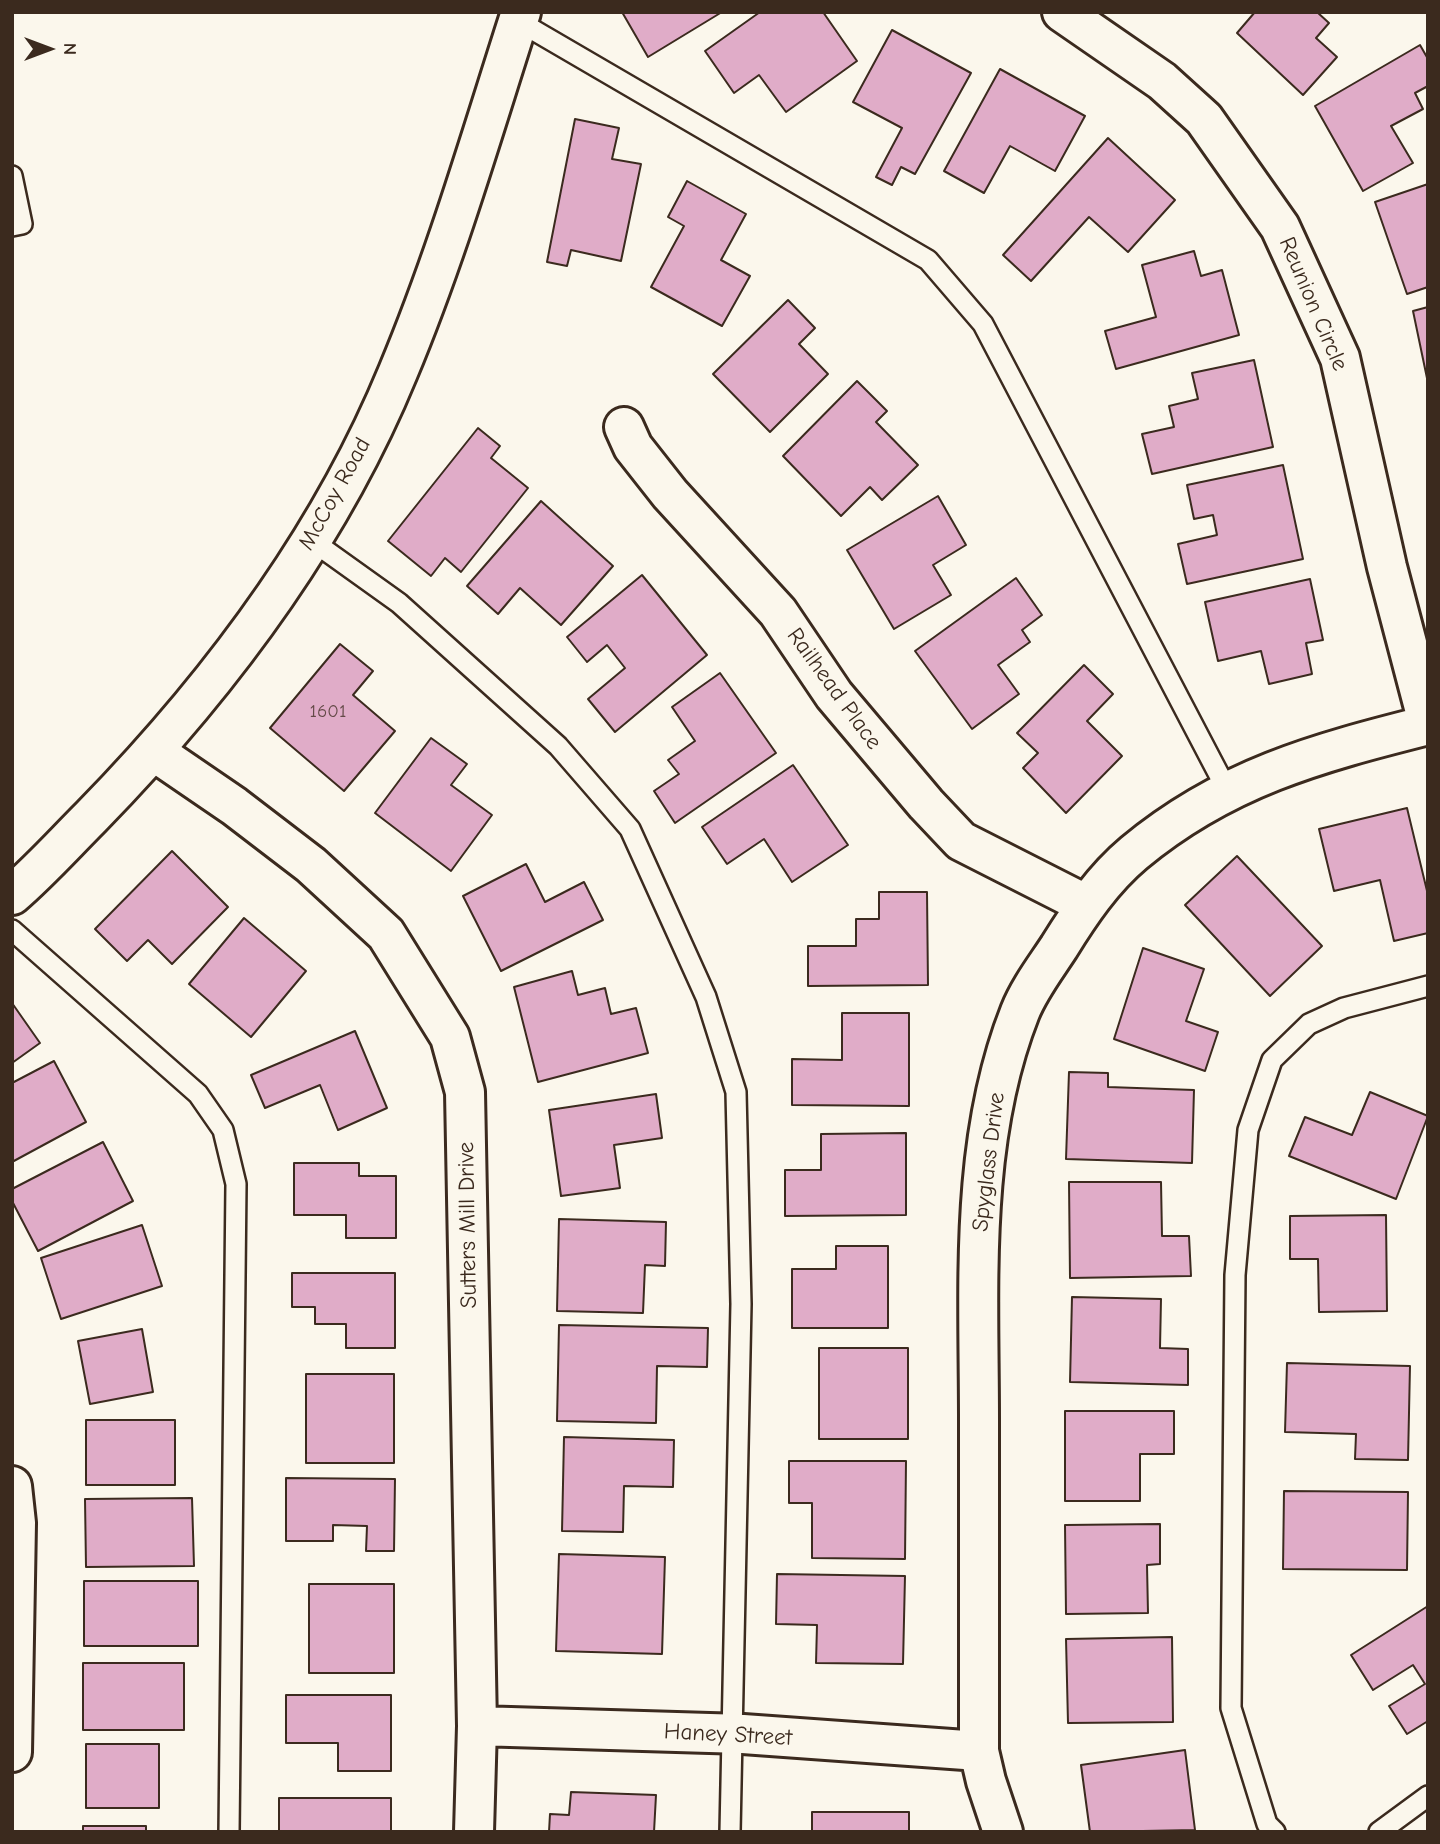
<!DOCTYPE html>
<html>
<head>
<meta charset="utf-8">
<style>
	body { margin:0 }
	#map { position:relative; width:1440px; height:1844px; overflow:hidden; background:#fbf7ec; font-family:"Comic Neue",sans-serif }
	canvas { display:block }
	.frame { position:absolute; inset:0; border:14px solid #3b2a1e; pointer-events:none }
	.north { position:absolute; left:14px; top:14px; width:70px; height:70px; -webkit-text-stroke:5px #fbf7ec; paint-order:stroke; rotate:90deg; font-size:19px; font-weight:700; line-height:28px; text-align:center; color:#3b2a1e }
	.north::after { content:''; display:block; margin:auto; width:24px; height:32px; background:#3b2a1e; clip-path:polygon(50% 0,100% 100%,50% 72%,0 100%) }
</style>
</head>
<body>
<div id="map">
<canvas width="1440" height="1844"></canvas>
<div class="frame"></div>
<div class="north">N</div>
</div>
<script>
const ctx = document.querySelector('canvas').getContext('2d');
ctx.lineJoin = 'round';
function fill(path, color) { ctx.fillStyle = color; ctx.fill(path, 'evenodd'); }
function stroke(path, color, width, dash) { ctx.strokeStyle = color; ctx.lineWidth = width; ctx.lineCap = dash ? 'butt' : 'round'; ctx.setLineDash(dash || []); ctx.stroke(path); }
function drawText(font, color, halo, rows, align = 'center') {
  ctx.font = font + ' "Comic Neue",sans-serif'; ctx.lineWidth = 6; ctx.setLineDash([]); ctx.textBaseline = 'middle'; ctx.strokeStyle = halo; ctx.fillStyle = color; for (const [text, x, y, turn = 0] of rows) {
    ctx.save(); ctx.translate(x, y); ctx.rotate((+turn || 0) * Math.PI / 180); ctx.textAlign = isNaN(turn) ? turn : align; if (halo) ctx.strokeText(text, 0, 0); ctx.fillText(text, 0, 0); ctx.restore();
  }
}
const building = new Path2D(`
	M622 12H722L648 57Z
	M760 12H823L857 61 786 112 759 75 734 93 705 51Z
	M1255 12H1317L1329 23 1316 38 1337 57 1303 95 1237 33Z
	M892 30 971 73 915 174 901 167 892 185 876 177 902 128 853 102Z
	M1420 45 1428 59V86L1415 93 1423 109 1391 126 1413 163 1363 191 1315 106Z
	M1000 69 1085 116 1055 171 1010 146 984 193 944 171Z
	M575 119 619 128 612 159 641 164 621 261 571 250 567 266 547 262Z
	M1108 138 1175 200 1128 252 1089 217 1031 281 1003 255Z
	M687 181 746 214 721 260 750 276 722 326 651 287 684 226 668 217Z
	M1428 184V287L1407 294 1375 202Z
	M1194 251 1201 276 1222 270 1239 335 1116 369 1105 331 1156 317 1142 265Z
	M788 300 815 328 799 344 828 374 770 432 713 374Z
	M1428 307V383L1413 311Z
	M1254 360 1273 447 1152 474 1142 434 1174 427 1169 406 1198 399 1192 373Z
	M857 381 887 411 876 422 918 465 882 500 870 487 841 516 783 456Z
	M478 428 500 446 491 458 528 488 461 572 445 558 431 576 388 541Z
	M1283 465 1303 559 1187 584 1178 544 1217 535 1213 515 1194 519 1187 485Z
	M938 496 966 545 933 565 951 595 894 629 847 550Z
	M541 501 613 566 561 625 520 588 498 614 467 586Z
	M642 575 707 655 615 732 588 699 625 668 607 645 587 662 567 637Z
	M1016 578 1042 615 1022 630 1030 642 998 665 1019 694 972 729 915 651Z
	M1310 579 1323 640 1306 643 1312 674 1269 684 1261 651 1218 661 1205 602Z
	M340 644 373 671 353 695 395 731 344 791 270 728Z
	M1084 665 1113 694 1087 721 1122 756 1066 813 1023 768 1038 753 1017 733Z
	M720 673 776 753 675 823 654 791 679 774 668 760 695 741 672 707Z
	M431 738 467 764 451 785 492 815 451 871 375 813Z
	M793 765 848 845 792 882 764 839 727 864 702 827Z
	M1407 808 1428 895V933L1394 941 1380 880 1334 891 1319 829Z
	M172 851 228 907 172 964 148 940 127 961 95 929Z
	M1237 856 1322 946 1270 996 1185 905Z
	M526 864 545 902 584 882 603 920 501 971 463 896Z
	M879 892H927L928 985 808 986V946H856V919H879Z
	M244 918 306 971 251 1037 189 984Z
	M1143 948 1204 969 1186 1021 1218 1032 1205 1071 1114 1039Z
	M572 971 578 995 605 988 611 1014 636 1008 648 1053 538 1082 514 987Z
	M12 1003 40 1043 12 1063Z
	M842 1013H909V1106L792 1105V1059L842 1060Z
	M355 1031 387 1108 338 1130 320 1085 265 1108 251 1075Z
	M54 1061 86 1122 12 1162V1083Z
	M1069 1072 1108 1073V1087L1194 1090 1192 1163 1066 1159Z
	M1370 1092 1428 1116 1396 1199 1289 1156 1305 1117 1352 1135Z
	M656 1094 662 1138 614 1145 620 1188 561 1196 549 1110Z
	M906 1133V1215L785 1216V1170H821V1134Z
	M103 1142 133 1201 38 1251 12 1201V1189Z
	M294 1163H359V1176H396V1238H346V1215H294Z
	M1069 1182H1161L1162 1236H1189L1191 1276 1070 1278Z
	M1386 1215 1387 1311 1319 1312 1318 1259H1290V1216Z
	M559 1219 666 1222 665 1266 645 1265 643 1313 557 1311Z
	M142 1225 162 1286 61 1319 41 1258Z
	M836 1246H888V1328H792V1269H836Z
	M292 1273H395V1348H346V1324H315V1307H292Z
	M1072 1297 1161 1299 1160 1348 1188 1349V1385L1070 1382Z
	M559 1325 708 1328 707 1367 657 1366 656 1423 557 1421Z
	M142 1329 153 1392 90 1404 78 1341Z
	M819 1348H908V1439H819Z
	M1287 1363 1410 1366 1408 1460 1355 1459 1356 1434 1285 1432Z
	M306 1374H394V1463H306Z
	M1065 1411H1174V1454H1140V1501H1065Z
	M86 1420H175V1485H86Z
	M564 1437 674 1440 673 1487 624 1486 623 1532 562 1531Z
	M789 1461H906L905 1559 812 1558V1503H789Z
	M286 1478 395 1479 394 1551H366L367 1526 333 1525V1541H286Z
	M1284 1491 1408 1492 1407 1570 1283 1569Z
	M192 1498 194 1566 86 1567 85 1499Z
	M1160 1524V1564L1147 1565 1148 1613 1066 1614 1065 1525Z
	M559 1554 665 1557 662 1654 556 1651Z
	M777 1574 905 1576 903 1664 816 1663 817 1625 776 1624Z
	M84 1581H198V1646H84Z
	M309 1584H394V1673H309Z
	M1428 1606V1721L1407 1734 1389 1706 1425 1684 1413 1665 1373 1690 1351 1655Z
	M1172 1637 1173 1722 1068 1723 1066 1639Z
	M83 1663H184V1730H83Z
	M286 1695H391V1771H338V1743H286Z
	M86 1744H159V1808H86Z
	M1185 1750 1195 1830 1090 1832 1081 1765Z
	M571 1792 656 1795 654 1832H549L550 1814 569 1815Z
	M279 1798H391V1832H279Z
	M812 1812H909V1832H812Z
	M83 1826H146V1832H83Z`);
fill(building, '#e0acc8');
stroke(building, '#3b2a1e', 2);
const service = new Path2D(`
	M518 21 928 260 983 324 1227 790
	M12 176 22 224 12 226
	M311 540 399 603 558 746 630 829 706 997 736 1092 741 1304 730 1832
	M12 930 198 1094 223 1130 236 1184 229 1832
	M1275 1832 1267 1824 1231 1708 1235 1275 1248 1130 1272 1060 1309 1024 1344 1008 1428 986
	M1379 1832 1428 1796`);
const minor = new Path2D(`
	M1062 12 1162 81 1204 119 1280 227 1340 358 1387 567 1428 723
	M624 427 633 447 670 494 778 612 834 695 926 804 961 841 1085 904
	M155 752 234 806 311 865 386 934 450 1037 465 1092 477 1726 474 1832
	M12 1486 16 1523 12 1752
	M477 1726 743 1734 979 1751
	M1003 1832 986 1781 979 1751C979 1640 979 1530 979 1420 979 1285 969 1141 1020 1012 1029 989 1046 967 1059 947 1080 913 1103 879 1134 853 1224 778 1317 753 1428 725`);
const tertiary = new Path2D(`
	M12 895C40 871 65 843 91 817 217 688 329 540 398 372 447 255 482 133 521 12`);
stroke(service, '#3b2a1e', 24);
stroke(minor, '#3b2a1e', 44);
stroke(tertiary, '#3b2a1e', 44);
stroke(service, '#fbf7ec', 19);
stroke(minor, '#fbf7ec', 38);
stroke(tertiary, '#fbf7ec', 38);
drawText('19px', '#644a48', null, [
	["1601",328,712]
]);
drawText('23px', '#3b2a1e', '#fbf7ec', [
	["Reunion Circle",1313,304,67],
	["McCoy Road",335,494,-61],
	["Railhead Place",834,689,54],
	["Spyglass Drive",989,1162,-83],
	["Sutters Mill Drive",468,1225,-91],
	["Haney Street",728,1735,3]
]);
</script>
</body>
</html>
